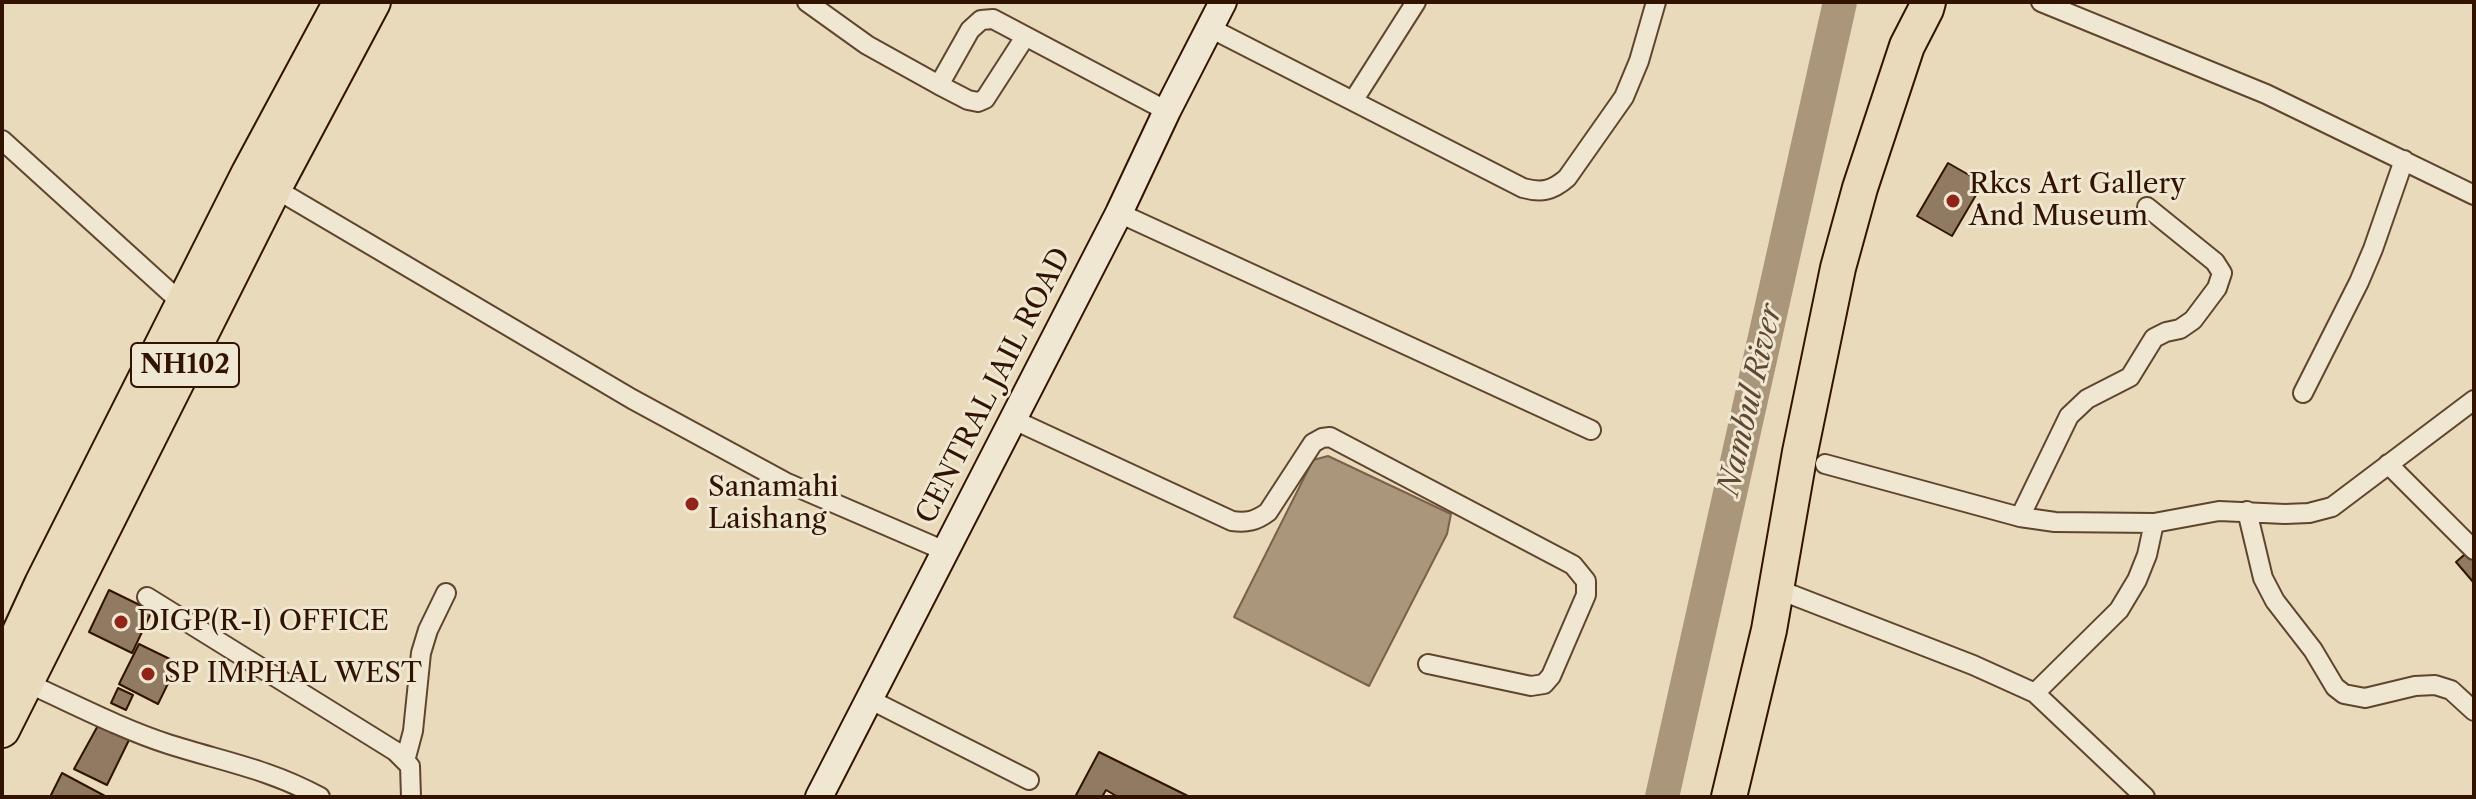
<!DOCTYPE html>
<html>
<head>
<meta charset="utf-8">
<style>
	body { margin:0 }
	#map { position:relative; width:2476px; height:799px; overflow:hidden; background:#e8daba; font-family:"Libre Caslon Text",serif }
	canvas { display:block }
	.frame { position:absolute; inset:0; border:4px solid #311300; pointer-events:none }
</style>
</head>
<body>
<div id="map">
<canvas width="2476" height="799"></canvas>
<div class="frame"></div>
</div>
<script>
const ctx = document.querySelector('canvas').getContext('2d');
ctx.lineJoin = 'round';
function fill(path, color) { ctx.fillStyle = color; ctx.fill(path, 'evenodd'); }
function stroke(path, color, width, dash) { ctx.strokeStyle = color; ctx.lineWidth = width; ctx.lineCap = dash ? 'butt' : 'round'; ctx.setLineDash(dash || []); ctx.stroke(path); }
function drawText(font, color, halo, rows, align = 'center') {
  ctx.font = font + ' "Libre Caslon Text",serif'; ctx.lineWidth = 6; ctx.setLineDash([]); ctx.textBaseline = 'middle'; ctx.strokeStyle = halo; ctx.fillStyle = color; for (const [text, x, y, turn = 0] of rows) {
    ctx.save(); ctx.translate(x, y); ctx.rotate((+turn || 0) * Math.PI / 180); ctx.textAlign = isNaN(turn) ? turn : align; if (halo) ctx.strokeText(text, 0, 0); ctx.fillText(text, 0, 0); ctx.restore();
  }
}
const water = new Path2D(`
	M1328 456 1451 514 1447 534 1369 686 1234 617 1313 460Z`);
fill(water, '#aa967b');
stroke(water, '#7a624a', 2);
stroke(new Path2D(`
	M1662 797 1840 2`), '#aa967b', 34);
const building = new Path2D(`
	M1948 163 1983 183 1952 236 1917 216Z
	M2471 549 2474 552V583L2456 562Z
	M109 590 152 611 132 653 89 632Z
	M139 644 178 663 158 704 119 684Z
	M118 688 133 695 126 710 111 703Z
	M101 720 130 738 107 785 74 769Z
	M1099 752 1190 797H1118L1106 790 1102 797H1075Z
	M62 773 105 796 104 797H50Z`);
fill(building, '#907a61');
stroke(building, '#311300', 2);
const street = new Path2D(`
	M807 2 867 45 939 85 968 100 978 102 985 99 1025 37
	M2041 2 2266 94 2474 195
	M1210 28 1523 188C1541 193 1552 191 1567 178L1624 97 1639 61 1656 2
	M939 85 970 30 981 20 993 19 1167 111
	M1353 101 1416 2
	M2 140 184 305
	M269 185 632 399 785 482 945 551
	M1119 213 1591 430
	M2303 393 2359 282 2373 249 2404 160
	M1012 419 1232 521C1247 523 1256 521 1268 512L1313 443 1322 438 1330 437 1573 565 1586 581V595L1551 676 1544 684 1531 686 1428 664
	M1825 464 2020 517 2055 522 2154 523 2219 511 2285 514 2309 513 2332 507 2474 400
	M2388 464 2474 550
	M2247 511 2263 578 2275 601 2313 650 2335 687 2344 694 2365 698 2415 686 2435 685 2451 690 2474 711
	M2020 517 2069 416 2087 399 2130 377 2154 338 2166 332 2180 329 2193 320 2217 288 2222 273 2215 262 2147 207
	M1777 589 1973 665 2035 693 2145 797
	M147 597 395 751 410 766 411 797
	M2 688 25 682C72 703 119 728 168 744 221 761 269 769 320 797
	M2035 693 2119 610 2137 580 2147 555 2154 523
	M869 699 1029 780
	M405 761 413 731 421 653 428 630 446 593`);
const secondary = new Path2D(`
	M819 797 1119 213 1167 111 1223 2`);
const highway = new Path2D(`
	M2 671 42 584 249 173 341 2
	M2 730 274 188 373 2
	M1729 797 1769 630 1800 452 1838 268 1860 188 1907 46 1926 9 1928 2`);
stroke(street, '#5f452e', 22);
stroke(secondary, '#311300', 30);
stroke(highway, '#311300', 38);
stroke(street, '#f0e7d2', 18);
stroke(secondary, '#f0e7d2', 26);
stroke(highway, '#e8daba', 34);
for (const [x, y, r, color] of [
	[1953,201,8,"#8f2418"],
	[692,504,8,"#8f2418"],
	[121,622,8,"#8f2418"],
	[148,674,8,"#8f2418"]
]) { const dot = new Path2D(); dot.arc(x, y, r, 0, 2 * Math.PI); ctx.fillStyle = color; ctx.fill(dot); stroke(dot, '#f0e7d2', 3); }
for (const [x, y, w] of [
	[185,365,108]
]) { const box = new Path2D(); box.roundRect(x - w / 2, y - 22, w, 44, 6); ctx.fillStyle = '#f0e7d2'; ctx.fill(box); stroke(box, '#311300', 2); }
drawText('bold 26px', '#311300', null, [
	["NH102",185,365]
]);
drawText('28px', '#311300', '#f0e7d2', [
	["Rkcs Art Gallery",1969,185],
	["And Museum",1969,217],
	["Sanamahi",708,488],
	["Laishang",708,520],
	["DIGP(R-I) OFFICE",137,622],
	["SP IMPHAL WEST",164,674]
], 'left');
drawText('28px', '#311300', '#f0e7d2', [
	["CENTRAL JAIL ROAD",994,386,-63]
]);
drawText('italic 30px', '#614731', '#f0e7d2', [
	["Nambul River",1751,400,-77]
]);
</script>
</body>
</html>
